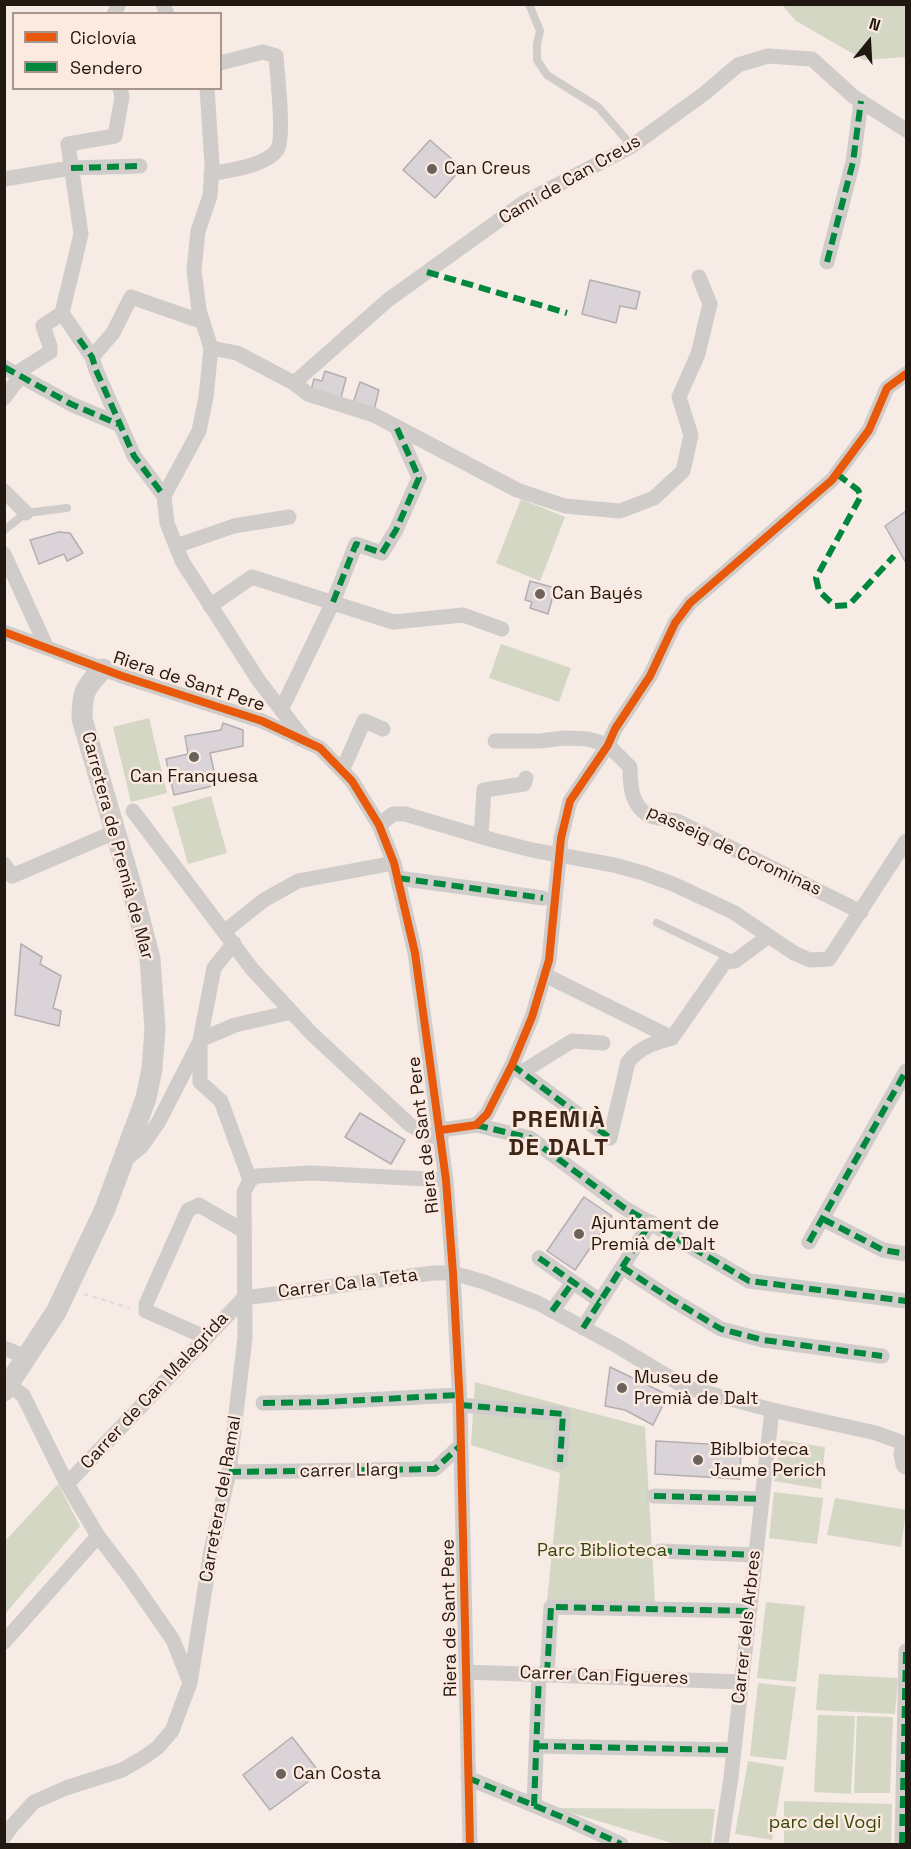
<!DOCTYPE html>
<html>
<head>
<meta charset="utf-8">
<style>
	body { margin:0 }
	#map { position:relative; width:911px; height:1849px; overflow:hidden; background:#f6ebe5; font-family:"Space Grotesk",sans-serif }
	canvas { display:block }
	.frame { position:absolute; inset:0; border:6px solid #221812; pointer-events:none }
	.legend { position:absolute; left:12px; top:12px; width:210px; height:78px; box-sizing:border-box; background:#fce9df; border:2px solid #a5958d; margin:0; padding:8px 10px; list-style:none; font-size:18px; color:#221812 }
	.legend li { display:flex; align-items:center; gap:12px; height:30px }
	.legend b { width:30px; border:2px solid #a5958d }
	.north { position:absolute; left:839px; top:12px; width:60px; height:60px; -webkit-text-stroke:4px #fce9df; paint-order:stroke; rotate:18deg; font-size:16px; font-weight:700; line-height:24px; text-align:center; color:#221812 }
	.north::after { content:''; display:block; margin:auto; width:21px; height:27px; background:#221812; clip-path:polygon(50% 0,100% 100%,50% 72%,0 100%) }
</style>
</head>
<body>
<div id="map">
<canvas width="911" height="1849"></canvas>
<div class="frame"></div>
<ul class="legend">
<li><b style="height:8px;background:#e8590c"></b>Ciclovía</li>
<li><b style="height:8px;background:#00873e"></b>Sendero</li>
</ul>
<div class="north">N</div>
</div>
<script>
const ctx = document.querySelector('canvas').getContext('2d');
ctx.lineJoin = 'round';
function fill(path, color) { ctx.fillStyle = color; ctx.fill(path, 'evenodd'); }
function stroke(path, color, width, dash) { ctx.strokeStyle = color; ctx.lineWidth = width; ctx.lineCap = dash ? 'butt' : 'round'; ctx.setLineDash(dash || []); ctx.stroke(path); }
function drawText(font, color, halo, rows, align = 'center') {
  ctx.font = font + ' "Space Grotesk",sans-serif'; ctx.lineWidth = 5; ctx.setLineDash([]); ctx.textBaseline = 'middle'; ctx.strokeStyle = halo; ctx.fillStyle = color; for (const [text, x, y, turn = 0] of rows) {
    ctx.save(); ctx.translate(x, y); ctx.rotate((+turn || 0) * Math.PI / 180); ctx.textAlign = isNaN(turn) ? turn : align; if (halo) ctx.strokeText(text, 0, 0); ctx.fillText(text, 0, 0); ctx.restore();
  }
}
fill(new Path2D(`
	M782 5H906V57L864 60 796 21Z
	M521 499 565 517 540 581 496 563Z
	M501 644 571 668 559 702 489 678Z
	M149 718 167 793 131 802 113 727Z
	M211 796 227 853 188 864 172 807Z
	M475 1382 645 1427 655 1604 547 1601 560 1473 471 1445Z
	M781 1440 825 1447 821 1489 774 1481Z
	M58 1484 80 1526 5 1614V1541Z
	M774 1492 823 1498 817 1544 769 1538Z
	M835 1498 906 1510 901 1547 827 1535Z
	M766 1602 805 1606 796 1682 757 1678Z
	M819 1674 898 1678 895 1714 816 1710Z
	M758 1683 796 1687 786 1760 750 1756Z
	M818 1715 855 1716 851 1794 814 1792Z
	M857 1716 893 1717 890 1793H854Z
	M748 1761 784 1767 772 1840 735 1834Z
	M784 1801 892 1804 891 1844H784Z
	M555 1808 715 1809 711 1844H675Z`), '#d5d7c5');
const building = new Path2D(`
	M430 140 462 168 435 198 403 170Z
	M590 280 640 292 636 309 620 306 616 323 582 314Z
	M325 371 346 378 341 398 311 390 314 379 322 381Z
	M360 382 379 390 374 410 353 403Z
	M906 511V563L885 526Z
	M59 532 70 533 83 553 67 561 64 554 39 564 30 540Z
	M530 581 555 588 548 614 530 608 532 602 525 600Z
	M223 723 243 730V746L210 753 217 785 174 795 166 759 188 754 185 736 221 730Z
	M21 944 42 957 40 964 61 976 53 1008 61 1011 59 1026 15 1015Z
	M360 1113 405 1140 391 1164 345 1137Z
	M584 1197 612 1216 575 1270 547 1251Z
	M610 1367 668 1395 653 1425 625 1410 605 1406Z
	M656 1441 741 1446 740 1479 655 1474Z
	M292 1737 320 1773 270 1810 243 1775Z`);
fill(building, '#dad4d9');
stroke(building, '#b4aeb1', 1.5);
stroke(new Path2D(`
	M84 1294 130 1308`), '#dddad8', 2, [4.5, 4.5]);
stroke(new Path2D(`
	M529 4 540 31 537 44V60L547 75 598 107 632 146
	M4 530 26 513 67 508
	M657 923 732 959`), '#d0ccca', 8);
stroke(new Path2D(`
	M163 4 167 14
	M114 14 119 4
	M120 88 122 97 115 136 68 144 81 234 62 313 92 357 96 370 134 456 164 496 167 523 182 561 259 681 303 738
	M211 174C229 170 266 166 277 150 285 139 277 73 276 56L263 52 220 63
	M4 179 71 168 140 166
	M827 262 853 162 861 101
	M211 348 237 353 294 383 388 300 523 203 632 146 705 93 738 65 768 56 812 59 854 97 906 130
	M92 357 113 333 131 297 203 322
	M4 367 71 404 118 424
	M15 374 50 352V346L43 326 62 313
	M294 383 308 394 374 415 517 490 565 506 620 511 654 498 683 471 691 435 679 397 698 354 710 304 699 277
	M4 398 20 377
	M4 491 26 513
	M164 496 199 431 206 397 211 348 199 310 194 270 198 231 210 196 212 165 207 88
	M176 546 234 526 289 517
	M4 554 47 648
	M210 606 252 577 393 622 463 615 502 629
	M4 632 122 676 262 721 320 748 352 781 379 825 394 863 415 953 446 1180 453 1273 460 1405 470 1844
	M281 710 333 602 356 544 382 553 396 530 419 478 396 426
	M495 741H539L565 738 588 739 608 745 630 767C630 785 631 805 648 815 656 819 668 819 677 821L861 912
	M342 771 364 721 383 729
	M133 811 252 969 312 1034 410 1125 428 1135 441 1138
	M379 825 393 814H405L493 840 532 850 614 865 643 873 673 884 733 912 794 953 810 960 829 959 906 841
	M481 836 484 790 524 784 526 778
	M4 864 12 876 115 832
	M398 878 543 898
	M225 931 264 900 298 881 394 863
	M234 943 214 968 200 1040V1082L221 1101 250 1180
	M545 975 672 1038
	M200 1040 235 1025 292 1012
	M512 1065 610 1138 628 1062C640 1047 654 1043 672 1038L725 962 735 961 769 936
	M522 1072 572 1041 603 1043
	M476 1125 530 1138 623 1207 749 1281 906 1301
	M441 1130 476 1125 487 1114 512 1065 532 1017 549 960 561 838 570 801 608 745 615 729 650 676 675 623 690 603 832 480 869 430 887 388 906 374
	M124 1161 141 1147 158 1123 199 1043
	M250 1180 257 1176 311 1173 446 1180
	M823 1219 883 1250 906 1254
	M809 1242 906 1071
	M539 1258 600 1301
	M622 1267 671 1299 721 1329 763 1340 882 1356
	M244 1298 433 1273H453L484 1282 538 1303 619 1347 685 1387 772 1410 876 1433 906 1444
	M552 1311 573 1282
	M583 1328 651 1222
	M205 1337 146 1311V1304L188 1210 199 1205 244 1231
	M4 1348 26 1357
	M5 1378 8 1385 23 1395 67 1484 98 1536 130 1578 173 1640 189 1680
	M263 1403 325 1402 459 1395
	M460 1405 563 1414 560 1462
	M229 1472 435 1469 461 1445
	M67 1484 244 1298
	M654 1496 761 1499
	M660 1551 755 1555
	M4 1642 98 1536
	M466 1672 741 1682
	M547 1674 551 1607 749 1611
	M536 1746 734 1750
	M468 1778 562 1817 621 1844
	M534 1806 539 1674
	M4 1837 12 1826 34 1802 66 1788 122 1770 143 1758 157 1748 172 1731 179 1712 190 1683 211 1551 229 1472 245 1338 244 1192 250 1180
	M721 1844 731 1777 772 1410
	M902 1844 906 1651`), '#d0ccca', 15);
stroke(new Path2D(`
	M4 1391 56 1312 105 1209 146 1098 152 1069 155 1029 150 959 129 878 82 719C82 693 84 688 103 669
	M906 1446 904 1454 906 1464`), '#d0ccca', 21);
stroke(new Path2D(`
	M71 168 140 166
	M827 262 853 162 861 101
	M427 272 567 313
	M79 339 92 357 96 370 134 456 164 496
	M4 367 71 404 118 424
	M837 474 858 490 861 496 816 578 819 591 835 606 849 605 894 556
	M333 602 356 544 382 553 396 530 419 478 396 426
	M398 878 543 898
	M512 1065 610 1138
	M476 1125 530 1138 623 1207 749 1281 906 1301
	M823 1219 883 1250 906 1254
	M809 1242 906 1071
	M539 1258 600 1301
	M622 1267 671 1299 721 1329 763 1340 882 1356
	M552 1311 573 1282
	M583 1328 651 1222
	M263 1403 325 1402 459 1395
	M460 1405 563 1414 560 1462
	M229 1472 435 1469 461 1445
	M654 1496 761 1499
	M660 1551 755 1555
	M547 1674 551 1607 749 1611
	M536 1746 734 1750
	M468 1778 562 1817 621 1844
	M534 1806 539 1674
	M902 1844 906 1651`), '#00873e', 6, [12, 6]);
stroke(new Path2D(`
	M4 632 122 676 262 721 320 748 352 781 379 825 394 863 415 953 446 1180 453 1273 460 1405 470 1844
	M441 1130 476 1125 487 1114 512 1065 532 1017 549 960 561 838 570 801 608 745 615 729 650 676 675 623 690 603 832 480 869 430 887 388 906 374`), '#e8590c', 8);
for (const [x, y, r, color] of [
	[432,169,6,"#6c625c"],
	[540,594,6,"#6c625c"],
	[194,757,6,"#6c625c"],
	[579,1234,6,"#6c625c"],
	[622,1388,6,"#6c625c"],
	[698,1460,6,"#6c625c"],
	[281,1774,6,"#6c625c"]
]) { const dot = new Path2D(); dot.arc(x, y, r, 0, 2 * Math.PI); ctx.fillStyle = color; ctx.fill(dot); stroke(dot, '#fce9df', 2); }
drawText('18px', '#221812', '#fce9df', [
	["Can Creus",444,169],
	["Can Bayés",552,594],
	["Can Franquesa",194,777,"center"],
	["Ajuntament de",591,1224],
	["Premià de Dalt",591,1245],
	["Museu de",634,1378],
	["Premià de Dalt",634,1399],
	["Biblbioteca",710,1450],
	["Jaume Perich",710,1471],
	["Can Costa",293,1774]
], 'left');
drawText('18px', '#221812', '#fce9df', [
	["Camí de Can Creus",570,180,-30],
	["Riera de Sant Pere",189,682,18],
	["Carretera de Premià de Mar",117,846,75],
	["passeig de Corominas",734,851,25],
	["Riera de Sant Pere",424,1135,-97],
	["Carrer Ca la Teta",348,1284,-7],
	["Carrer de Can Malagrida",155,1391,-47],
	["carrer Llarg",349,1471,-1],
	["Carretera del Ramal",221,1499,-80],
	["Riera de Sant Pere",450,1618,-91],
	["Carrer dels Arbres",747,1627,-84],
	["Carrer Can Figueres",604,1676,2]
]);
drawText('18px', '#33480a', '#fce9df', [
	["Parc Biblioteca",602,1551],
	["parc del Vogi",825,1823]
]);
ctx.letterSpacing = '1.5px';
drawText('bold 24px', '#3b2517', '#fce9df', [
	["PREMIÀ",559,1120],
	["DE DALT",559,1148]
]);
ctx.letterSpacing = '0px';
</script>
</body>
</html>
